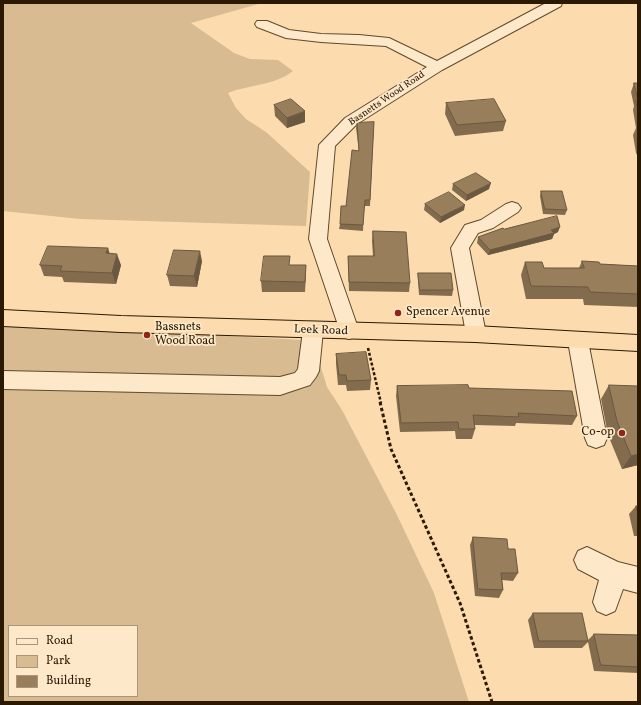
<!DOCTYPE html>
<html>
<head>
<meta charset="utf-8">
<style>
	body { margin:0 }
	#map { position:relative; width:641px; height:705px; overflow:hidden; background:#fcdcae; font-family:Vollkorn,serif }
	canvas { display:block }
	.frame { position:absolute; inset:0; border:4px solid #2b1901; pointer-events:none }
	.legend { position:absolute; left:8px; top:625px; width:130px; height:72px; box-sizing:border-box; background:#fde8ca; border:1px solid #a9957a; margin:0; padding:5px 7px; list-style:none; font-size:12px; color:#2b1901 }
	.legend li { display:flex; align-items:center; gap:8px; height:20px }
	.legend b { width:20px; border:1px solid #a9957a }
</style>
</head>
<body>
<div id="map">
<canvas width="641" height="705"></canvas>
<div class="frame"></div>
<ul class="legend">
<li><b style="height:5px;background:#fde8ca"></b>Road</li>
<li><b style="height:11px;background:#d8bb91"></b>Park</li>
<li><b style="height:11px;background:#987e5b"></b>Building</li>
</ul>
</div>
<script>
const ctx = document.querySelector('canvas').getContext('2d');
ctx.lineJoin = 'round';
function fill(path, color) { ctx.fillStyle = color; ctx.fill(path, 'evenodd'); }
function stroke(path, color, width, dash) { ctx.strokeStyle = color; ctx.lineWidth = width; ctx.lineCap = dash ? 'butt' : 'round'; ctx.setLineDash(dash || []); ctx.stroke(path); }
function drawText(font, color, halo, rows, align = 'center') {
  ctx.font = font + ' Vollkorn,serif'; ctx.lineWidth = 3.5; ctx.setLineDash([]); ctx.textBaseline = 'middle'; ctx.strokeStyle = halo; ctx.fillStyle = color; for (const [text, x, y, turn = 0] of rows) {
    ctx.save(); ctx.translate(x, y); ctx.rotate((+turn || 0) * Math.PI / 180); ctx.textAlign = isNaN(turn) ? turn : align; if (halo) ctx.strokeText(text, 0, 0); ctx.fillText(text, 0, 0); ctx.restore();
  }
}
fill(new Path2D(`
	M3 3H262L191 23 234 53 250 59 278 60 293 71C274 86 250 84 228 93L236 108 246 119 266 132 310 172 306 226 80 219 3 211Z
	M3 324 322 341 319 361 327 387 342 410 397 515 434 593 469 702H3ZM9 626H137V696H9Z`), '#d8bb91');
const minor = new Path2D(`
	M546 3H562L561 6 442 70 357 124 335 146 327 239 359 331 356 337 349 339 342 337 309 239 319 145 345 118 427 67 386 46 321 42 286 38 257 27 255 24 257 21H267L289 30 321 34 359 35 389 38 437 61Z
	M512 202 518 204 521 208 518 212 493 228 478 233 469 248 486 334 483 340 476 342 469 340 466 334 451 248 465 225 481 220 506 204Z
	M313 323 320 325 323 331 319 371 316 377 310 385 280 395 3 389V371L280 377 295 373 298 369 303 331 306 325Z
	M578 333 585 335 588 341 607 438 604 445 596 448 588 445 585 438 568 341 571 335Z
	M587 547 618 562 638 567V593L623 589 615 611 606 615 597 611 593 602 599 580 578 569 574 560 578 551Z`);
const highway = new Path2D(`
	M3 310 121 316 475 326 638 335V351L475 342 121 332 3 326Z`);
stroke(minor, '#5f4a2c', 2);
stroke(highway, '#2b1901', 2);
stroke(new Path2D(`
	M368 348 381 403`), '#2b1901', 2.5, [3, 2]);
stroke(new Path2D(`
	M380 402 391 449 460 603 492 702`), '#2b1901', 3, [3.5, 2.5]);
fill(minor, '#fde8ca');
fill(highway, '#fcdcae');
fill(new Path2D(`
	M634 83H638V157L636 153 633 135 636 128 633 110 634 106 631 92Z
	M446 103 506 121 503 131 455 136 445 114Z
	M274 105 305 122 287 128 275 116Z
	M374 122 370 206H364L363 231 339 229 340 224 346 206 359 151 356 128 357 123Z
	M453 184 489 189 466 201 452 190Z
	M541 191 567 210 565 215 543 214 540 196Z
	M425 204 464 210 440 223 424 210Z
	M504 229 558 232 554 234 552 239 488 255 477 243 478 237Z
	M373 231 410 283 409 292 349 291 348 256H373L372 241Z
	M110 254 121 265 116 284 64 282 62 277 44 276 40 265Z
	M202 261 197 287 170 286 167 275Z
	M582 261 600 264 638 266V307L584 305 583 299H526L521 275 525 262 544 268H579Z
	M290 265 306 276 305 292H262L261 281Z
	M418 273 453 290 452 296 419 295 418 278Z
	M336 354 371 380 370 390 347 391 346 385H338L336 364Z
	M609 385 638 465 622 469 608 435 601 399Z
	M397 386 469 388 577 416 572 425 516 423 515 426 474 425 475 429 472 439H456L455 431 400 432 396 396Z
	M636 506H638V536H634L629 514Z
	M473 537 508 549 518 573 513 581 502 580 503 590 499 598 475 596 470 545Z
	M533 613 588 640 594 634 638 635V673L594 671 588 642 582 648H534L528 620Z`), '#836c4e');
fill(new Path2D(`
	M305 111V122L287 128V118Z
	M491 183 489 189 466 201 467 195Z
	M465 205 464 210 440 223 441 217Z
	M560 227 558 232 554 234 552 239 488 255 490 250Z
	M108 248 111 258 106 253Z
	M200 251 202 261 197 287 194 276Z
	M117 254 121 265 116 284 112 273Z
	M638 454V465L622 469 631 456Z`), '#6a5840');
const building = new Path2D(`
	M634 83H638V99Z
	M291 99 305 111 287 118 274 105Z
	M494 99 506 121 457 125 446 103Z
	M636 101H638V110Z
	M374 122 370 200H365L363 225 340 224 341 206H346L352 150 359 151 357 123Z
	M476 173 491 183 467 195 453 184Z
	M541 191H562L567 210 545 209Z
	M449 192 465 205 441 217 425 204Z
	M557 216 560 227 551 230 554 233 490 250 478 237 503 228 504 229Z
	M373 231 406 232 410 283 349 282 348 256H374Z
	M48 246 108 248 106 253 117 254 112 273 60 271 62 266 40 265Z
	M174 250 200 251 194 276 167 275Z
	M264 256H290L289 265H306L305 282 261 281Z
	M582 261 599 262 600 264 638 266V294L590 292 588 287 531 286 525 262H542L544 268H584Z
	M418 273H451L453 290H420Z
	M366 352 371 380 347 381 346 375H339L336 354Z
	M468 385 469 388 572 391 577 416 518 413 519 417 473 415 475 429H459L458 422 401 423 397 386Z
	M609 385 638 386V454L631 456 617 421Z
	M636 506H638V513Z
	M473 537 507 539 508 549H515L518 573H501L503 590 478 589Z
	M533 613H582L588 641H539Z
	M594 634 638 635V667L601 665Z`);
fill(building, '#987e5b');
stroke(building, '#6a5840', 1);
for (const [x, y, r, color] of [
	[398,313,4,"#8f2418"],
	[147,335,4,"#8f2418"],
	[622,433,4,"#8f2418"]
]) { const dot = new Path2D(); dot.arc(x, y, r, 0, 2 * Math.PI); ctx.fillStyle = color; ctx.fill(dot); stroke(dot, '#fde8ca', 1.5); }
drawText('10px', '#2b1901', '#fde8ca', [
	["Basnetts Wood Road",387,99,-34]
]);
drawText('12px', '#2b1901', '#fde8ca', [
	["Spencer Avenue",406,313],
	["Bassnets",155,328],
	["Wood Road",155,342],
	["Co-op",614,433,"right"]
], 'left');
drawText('12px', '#2b1901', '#fde8ca', [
	["Leek Road",321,331,2]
]);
</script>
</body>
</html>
